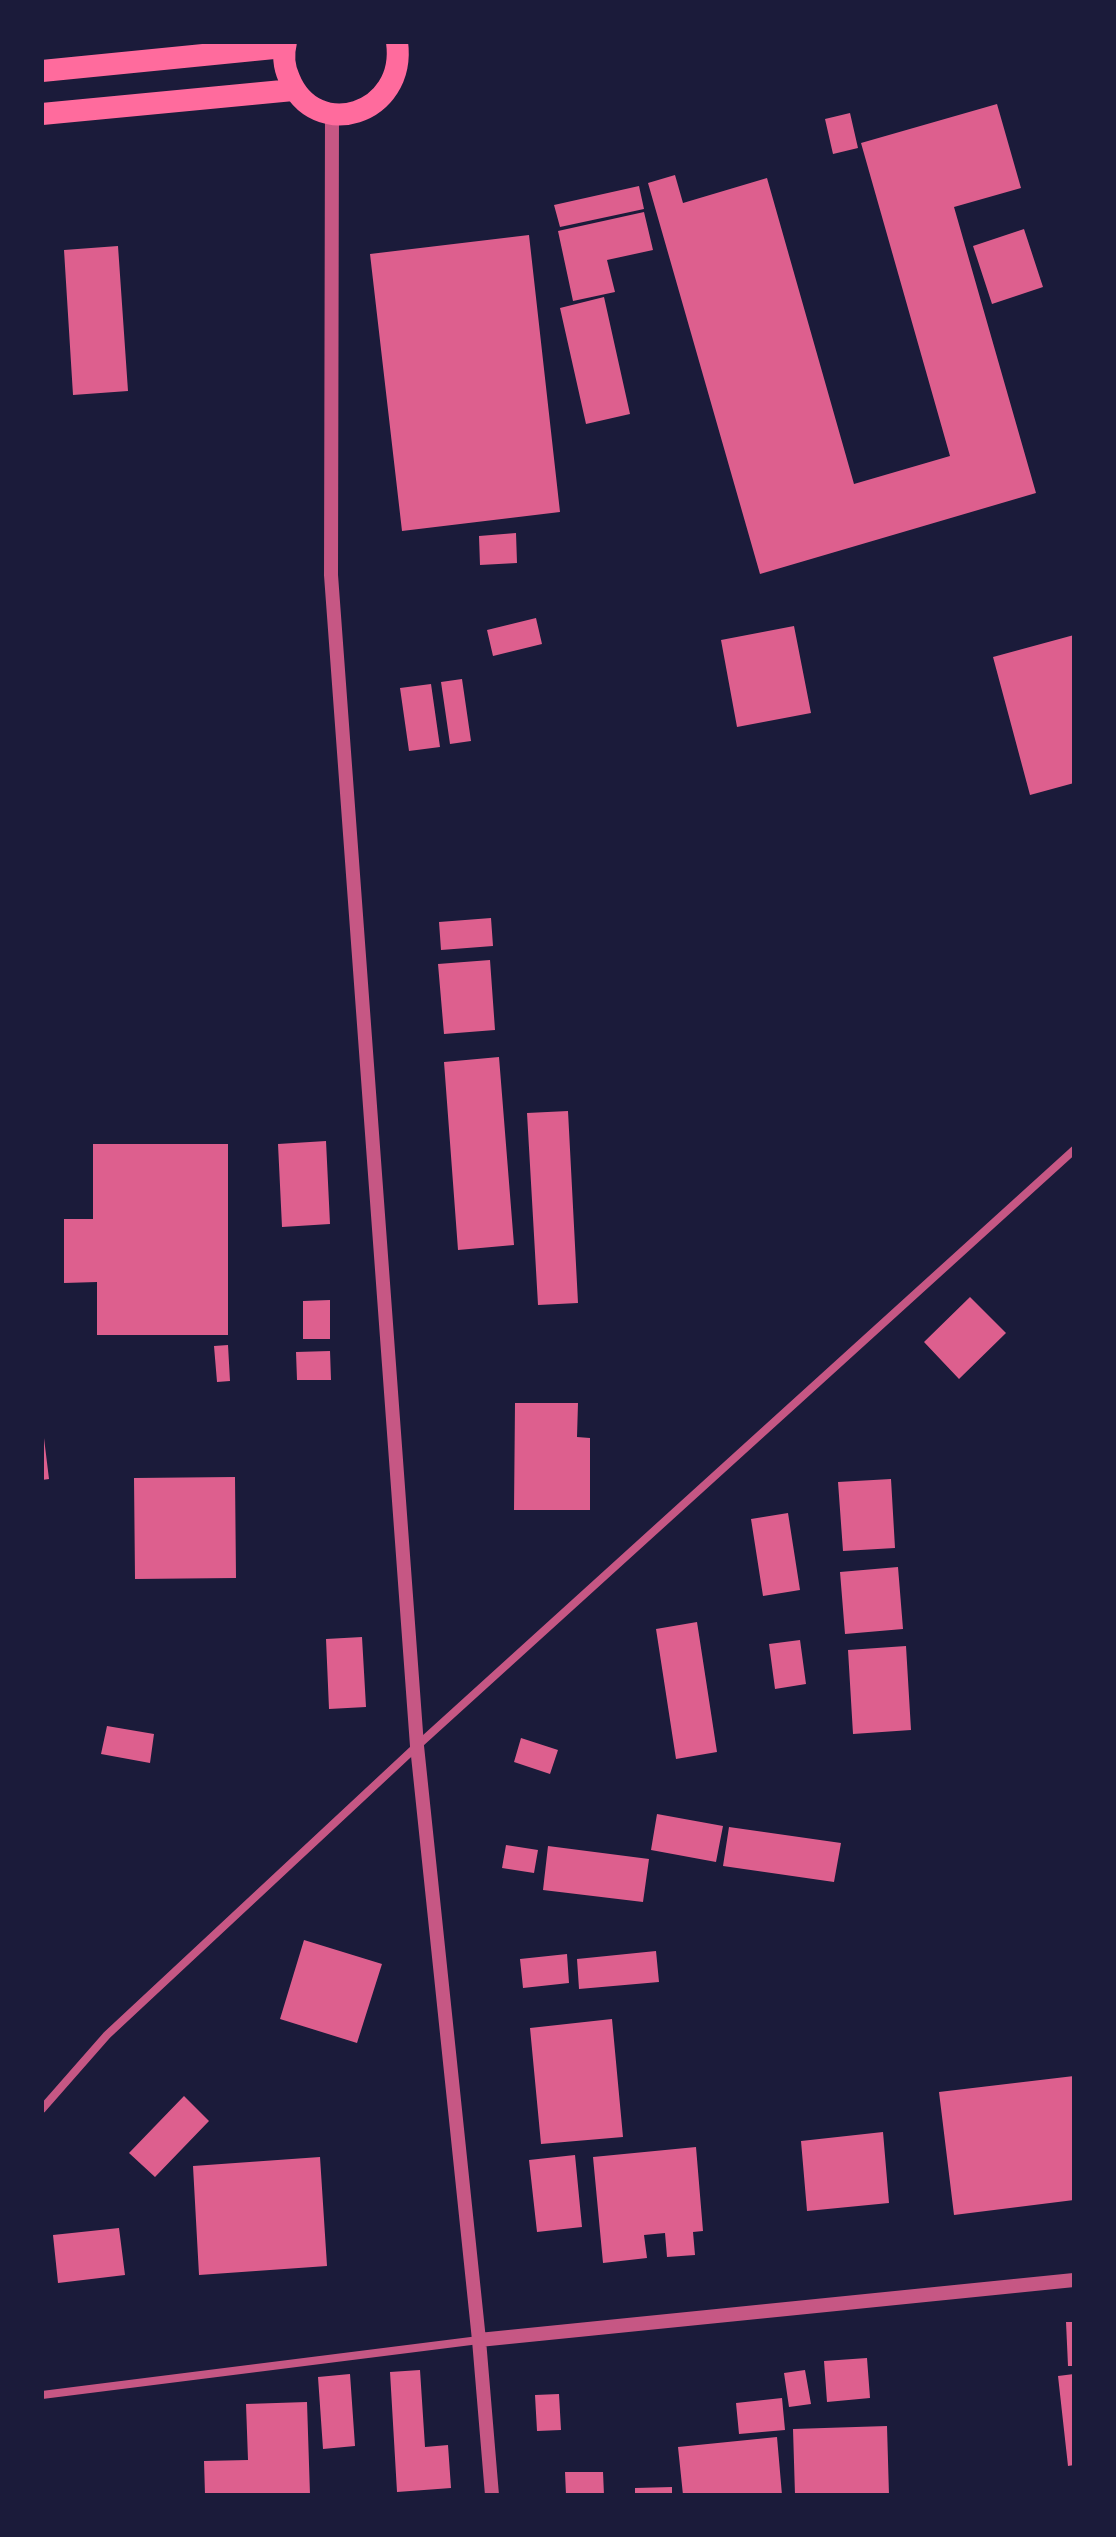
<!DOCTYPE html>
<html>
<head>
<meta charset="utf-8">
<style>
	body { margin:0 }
	#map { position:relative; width:1116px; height:2537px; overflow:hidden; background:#1b1b3a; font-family:Lato,sans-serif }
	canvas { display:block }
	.frame { position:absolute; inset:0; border:44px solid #1b1b3a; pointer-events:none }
</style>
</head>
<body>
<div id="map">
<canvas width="1116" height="2537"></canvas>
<div class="frame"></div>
</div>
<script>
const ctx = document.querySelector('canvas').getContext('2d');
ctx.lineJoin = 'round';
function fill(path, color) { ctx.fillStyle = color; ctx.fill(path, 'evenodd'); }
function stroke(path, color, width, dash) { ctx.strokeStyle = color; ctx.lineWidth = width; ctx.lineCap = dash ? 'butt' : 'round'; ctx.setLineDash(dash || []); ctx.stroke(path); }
fill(new Path2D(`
	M997 104 1021 188 954 207 1036 493 760 574 648 183 675 175 683 203 767 178 854 484 950 456 861 143Z
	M850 113 858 148 833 154 825 119Z
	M639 186 644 209 560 227 554 205Z
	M644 212 653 250 607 260 615 292 573 301 558 231Z
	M1024 229 1043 287 992 304 973 246Z
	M529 235 560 512 402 531 370 254Z
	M118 246 128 391 73 395 64 250Z
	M604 297 630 414 586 424 560 308Z
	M516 533 517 563 480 565 479 536Z
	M536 618 542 644 493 656 487 630Z
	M794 626 811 713 737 727 721 640Z
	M1074 635V783L1030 795 993 657Z
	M462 679 471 741 450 744 441 682Z
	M431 684 440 747 409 751 400 688Z
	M491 918 493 946 441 950 439 922Z
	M490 960 495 1030 444 1034 438 964Z
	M499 1057 514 1245 458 1250 444 1062Z
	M568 1111 578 1303 538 1305 527 1113Z
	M326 1141 330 1224 282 1227 278 1144Z
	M93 1144H228V1335H97V1282L64 1283V1219H93Z
	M970 1297 1006 1333 959 1379 924 1342Z
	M330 1300V1339H303V1301Z
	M228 1345 230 1381 217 1382 214 1346Z
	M330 1351 331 1380H297L296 1352Z
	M515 1403H578L577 1437 590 1438V1510H514Z
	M42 1438H44L49 1479 42 1480Z
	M235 1477 236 1578 135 1579 134 1478Z
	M891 1479 895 1548 843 1551 838 1482Z
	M788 1513 800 1590 763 1596 751 1519Z
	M898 1567 903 1629 845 1634 840 1572Z
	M697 1622 717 1752 676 1759 656 1629Z
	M362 1637 366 1707 329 1709 326 1639Z
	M800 1640 806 1684 775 1689 769 1644Z
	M906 1646 911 1730 853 1734 848 1650Z
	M107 1726 154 1734 150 1763 101 1754Z
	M521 1738 558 1750 550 1774 514 1762Z
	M657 1814 723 1826 716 1862 651 1850Z
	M729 1827 841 1843 834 1882 723 1866Z
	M506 1845 538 1850 534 1873 502 1868Z
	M548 1846 649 1859 643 1902 543 1890Z
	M304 1940 382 1964 357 2043 280 2019Z
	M656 1951 659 1982 579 1989 577 1959Z
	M567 1954 569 1983 523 1988 520 1959Z
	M612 2019 623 2137 541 2144 530 2028Z
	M1074 2076V2200L954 2215 939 2092Z
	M184 2096 209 2121 155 2177 129 2153Z
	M883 2132 889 2203 807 2211 801 2141Z
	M696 2147 703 2231 693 2232 695 2255 667 2257 665 2233 644 2235 647 2258 603 2263 593 2157Z
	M575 2155 582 2227 537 2232 529 2160Z
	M320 2157 327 2266 199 2275 193 2166Z
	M119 2228 125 2275 58 2283 53 2235Z
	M1066 2322H1074V2366H1068Z
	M867 2358 870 2398 827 2402 824 2361Z
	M420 2370 425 2447 448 2445 451 2488 397 2492 390 2372Z
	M805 2370 811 2404 789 2407 784 2373Z
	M350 2374 355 2446 323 2449 318 2377Z
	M1074 2374V2465L1068 2466 1058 2376Z
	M559 2394 561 2430 537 2431 535 2395Z
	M782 2398 785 2430 739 2434 736 2403Z
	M307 2402 310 2495H205L204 2461 248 2460 246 2404Z
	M887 2426 889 2495H795L793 2429Z
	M777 2437 782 2495H683L678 2447Z
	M565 2472H603L604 2495H566Z
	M672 2487V2495H635V2488Z`), '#dd5f8e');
stroke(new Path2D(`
	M42 2109 107 2035 417 1746 1074 1150
	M42 2395 479 2340`), '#c65784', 8);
stroke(new Path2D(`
	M332 114 331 575 417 1746 479 2340 492 2495
	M479 2340 1074 2280`), '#c65784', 14);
stroke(new Path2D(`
	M286 42C283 54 284 67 289 78 315 143 407 115 397 42
	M42 71 284 47
	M42 114 293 90`), '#ff6b9d', 22);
</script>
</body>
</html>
